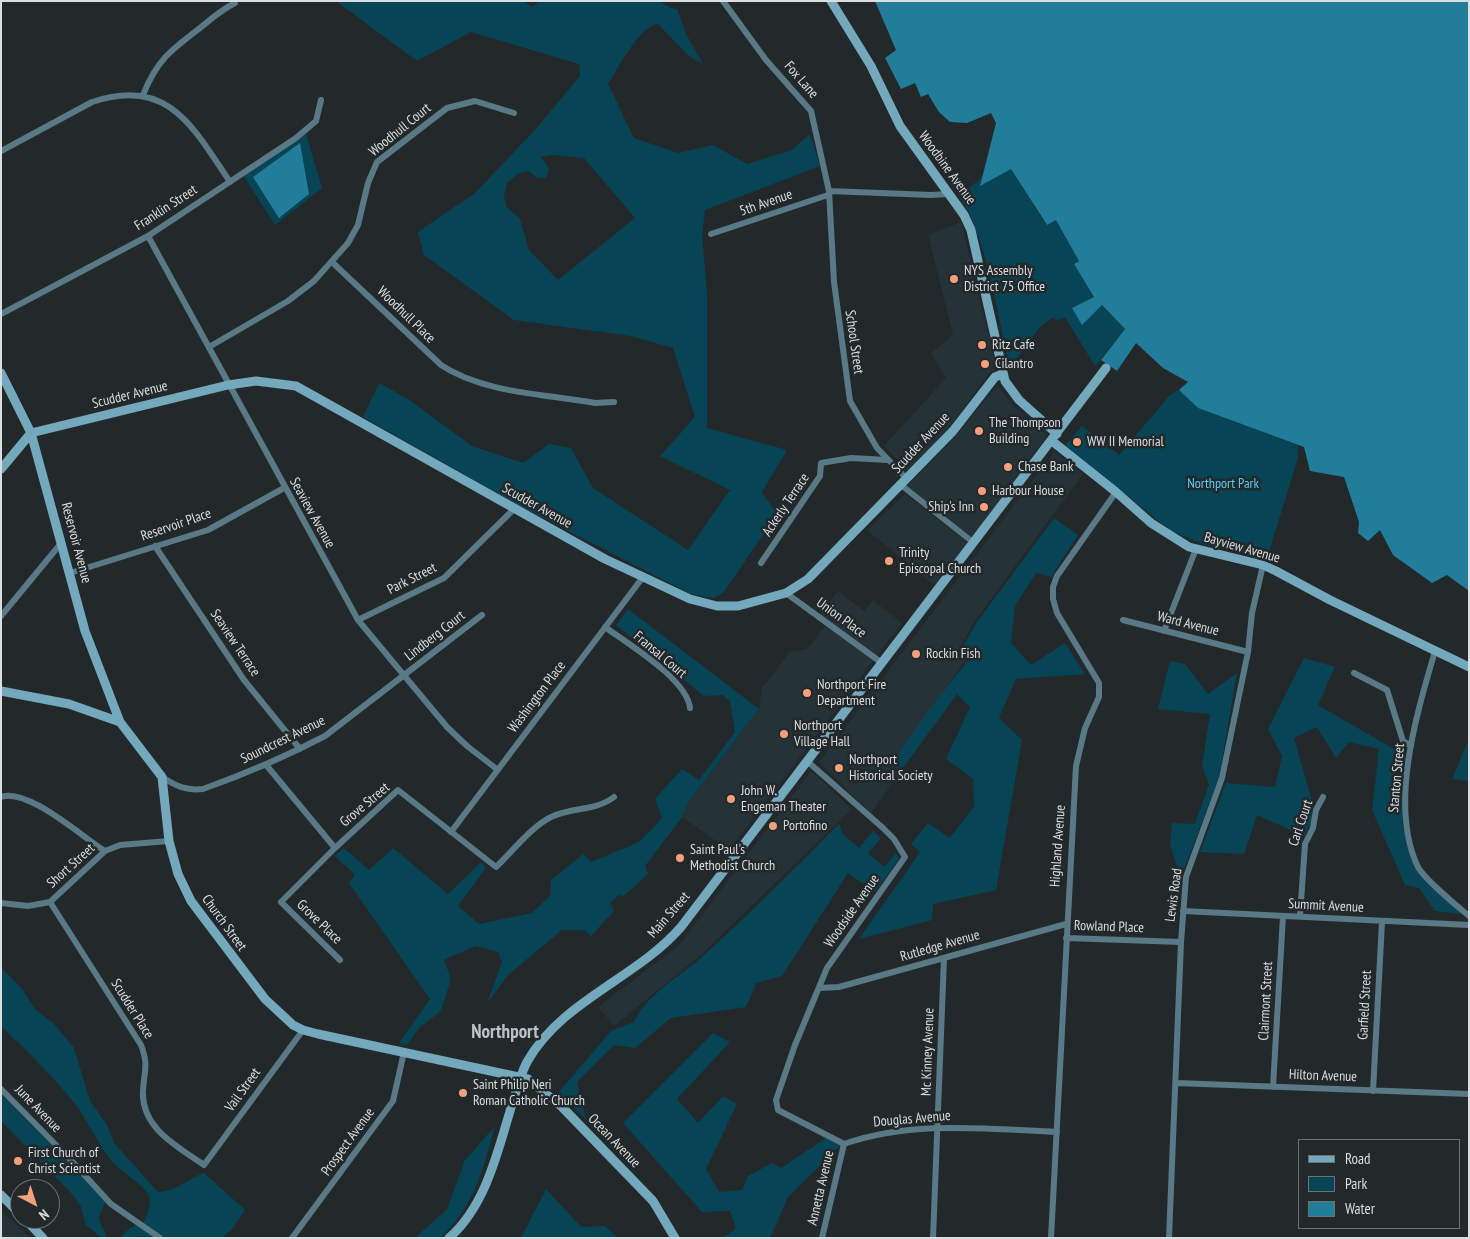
<!DOCTYPE html>
<html>
<head>
<meta charset="utf-8">
<style>
	body { margin:0 }
	#map { position:relative; width:1470px; height:1239px; overflow:hidden; background:#23292b; font-family:"PT Sans Narrow",sans-serif }
	canvas { display:block }
	.frame { position:absolute; inset:0; border:2px solid #dadee0; pointer-events:none }
	.legend { position:absolute; left:1298px; top:1139px; width:162px; height:90px; box-sizing:border-box; background:#23292b; border:1px solid #6c7173; margin:0; padding:6px 9px; list-style:none; font-size:15px; color:#dadee0 }
	.legend li { display:flex; align-items:center; gap:10px; height:25px }
	.legend b { width:25px; border:1px solid #6c7173 }
	.north { position:absolute; left:10px; top:1179px; width:50px; height:50px; box-sizing:border-box; background:#23292b; border:1px solid #6c7173; border-radius:50%; rotate:140deg; font-size:14px; font-weight:700; line-height:20px; text-align:center; color:#dadee0 }
	.north::after { content:''; display:block; margin:auto; width:18px; height:22px; background:#f1a17d; clip-path:polygon(50% 0,100% 100%,50% 72%,0 100%) }
</style>
</head>
<body>
<div id="map">
<canvas width="1470" height="1239"></canvas>
<div class="frame"></div>
<ul class="legend">
<li><b style="height:6px;background:#73a8bd"></b>Road</li>
<li><b style="height:14px;background:#074456"></b>Park</li>
<li><b style="height:14px;background:#227d9b"></b>Water</li>
</ul>
<div class="north">N</div>
</div>
<script>
const ctx = document.querySelector('canvas').getContext('2d');
ctx.lineJoin = 'round';
function fill(path, color) { ctx.fillStyle = color; ctx.fill(path, 'evenodd'); }
function stroke(path, color, width, dash) { ctx.strokeStyle = color; ctx.lineWidth = width; ctx.lineCap = dash ? 'butt' : 'round'; ctx.setLineDash(dash || []); ctx.stroke(path); }
function drawText(font, color, halo, rows, align = 'center') {
  ctx.font = font + ' "PT Sans Narrow",sans-serif'; ctx.lineWidth = 5; ctx.setLineDash([]); ctx.textBaseline = 'middle'; ctx.strokeStyle = halo; ctx.fillStyle = color; for (const [text, x, y, turn = 0] of rows) {
    ctx.save(); ctx.translate(x, y); ctx.rotate((+turn || 0) * Math.PI / 180); ctx.textAlign = isNaN(turn) ? turn : align; if (halo) ctx.strokeText(text, 0, 0); ctx.fillText(text, 0, 0); ctx.restore();
  }
}
fill(new Path2D(`
	M961 222 997 370 989 373 949 428 908 471 884 446 946 378 931 353 953 335 928 235Z
	M998 385 1014 407 1047 435 972 537 907 486 953 439Z
	M1054 452 1083 474 974 622 959 650 967 658 894 762 903 768 871 813 819 762Z
	M905 494 968 543 934 585 867 530Z
	M838 591 864 611 873 600 902 623 729 850 682 817 688 802 759 709 762 688 790 652 807 649 826 625 817 618Z
	M811 771 852 809 701 955 614 1026 598 1007 679 945Z
	M1 1210 30 1238H1Z`), '#253237');
fill(new Path2D(`
	M336 1H522L533 7 539 1H660L670 8 677 9 686 34 703 64 689 56 658 24C640 25 617 70 608 84L634 138 678 153 713 145 747 164 792 150 810 134 820 166 705 210 702 236 707 291V428L787 450 762 492 777 514 724 592 714 598 691 594 516 504 363 417 379 383 408 399 472 446 523 463 549 444 571 448 593 488 688 550 730 490 660 456 695 417 673 348 631 336 514 320 424 255 418 232 475 193 534 131 580 76 579 64 471 32 417 61ZM551 155 584 158 635 218 558 280 529 250 520 219 506 206 504 195 507 183 518 174 528 171 538 178H546L549 169 541 157Z
	M306 134 322 188 275 225 243 175Z
	M1011 169 1046 225 1056 220 1079 261 1074 264 1094 297 1082 324 1101 305 1125 329 1095 366 1065 317 1057 321 1053 317 1040 327 1010 367C999 322 986 232 959 197L982 177 981 185Z
	M1179 390 1198 408 1298 445V458L1267 558 1205 545 1170 530 1065 446 1082 426 1119 455 1170 395Z
	M1054 518 1078 535 1051 577 1036 573 1015 606 1011 643 1031 665 1065 643 1085 674 1016 679 999 718 1022 740 996 890 933 904 932 920 859 939 920 852 911 844 928 823 950 838 974 806 973 779 946 759 970 707 957 694 903 768 893 762 930 708 970 658 961 649 977 622Z
	M628 609 759 709 688 802 682 817 645 866 648 874 624 896 619 895 610 903 614 911 591 936 584 930H562L509 974 487 1003 502 962 498 952 475 946 444 960 451 979 441 1011 419 1028 407 1045 399 1043 430 999 349 883 355 875 335 856 344 848 369 870 393 848 448 894 481 862 486 868 458 906 479 924 532 913 550 896 551 880 583 854 591 862 639 842 662 818 655 799 682 769 699 780 735 732 730 701 722 695 704 696 616 625Z
	M1304 658 1335 667 1318 705 1406 756 1402 822 1413 864 1461 914 1435 911 1419 888 1405 885 1372 810 1379 749 1349 742 1336 758 1317 727 1294 738 1312 801V822L1304 836 1257 815 1244 854 1200 852 1226 783 1275 787 1282 756 1268 729Z
	M1170 661 1185 664 1208 694 1237 673 1219 778 1184 869 1178 870 1170 844 1172 823 1195 824 1209 784 1202 766 1210 714 1158 709Z
	M1469 739V781L1452 779Z
	M839 824 842 833 859 848 873 831 881 838 868 853 884 867 896 853 899 859 875 892 848 873 782 976 756 983 746 1007 671 1018 635 1048 614 1045 577 1082 586 1119 558 1093 611 1031 634 1022C647 994 679 977 702 957 749 914 794 869 839 824Z
	M1 967 22 989 35 1009 54 1024 74 1048 90 1101 107 1125 114 1143 158 1192C177 1191 187 1179 204 1173L245 1210 232 1229 222 1238H151L140 1236 136 1238H120L130 1228 144 1222C147 1214 152 1204 149 1196 143 1183 120 1172 110 1159 97 1142 88 1121 75 1104 53 1076 27 1051 1 1026Z
	M713 1033 730 1042 677 1099 698 1123 723 1096 737 1104 706 1169 719 1192 742 1190 748 1176 772 1163 781 1168 826 1138 840 1146 788 1197 770 1238H722L736 1229 730 1211 702 1212 623 1123Z
	M1 1094 106 1201C94 1224 100 1217 107 1238H102L86 1225 81 1207 72 1194 1 1121Z
	M495 1126C483 1169 475 1206 440 1238H415L447 1209 465 1160Z
	M546 1189 581 1227 605 1226 618 1238H521Z`), '#074456');
fill(new Path2D(`
	M875 1H1469V591L1447 575 1432 583 1393 555 1380 530 1368 541 1358 533 1359 522 1344 477 1310 471 1304 447 1198 408 1179 390 1188 382 1163 368 1136 343 1117 371 1101 360 1125 329 1102 305 1082 325 1072 308 1094 297 1074 264 1079 261 1056 220 1047 225 1011 169 980 186 996 123 991 113 967 123 950 122 939 112 928 94 921 97 915 83 901 89 885 58 896 50Z
	M300 143 309 194 279 218 253 177Z`), '#227d9b');
stroke(new Path2D(`
	M723 1 766 60 811 111 829 191 834 282 850 401 877 448 907 479
	M143 95C157 60 171 50 200 28 212 18 221 10 235 3
	M1 151 92 102C168 76 193 127 230 182
	M829 191 931 195 948 194
	M711 234 828 195
	M148 236 358 620 447 727 467 746 498 770
	M332 262 441 365C483 393 545 394 595 403L614 402
	M1 314 148 236 296 138 316 121 321 100
	M209 347 288 301 314 281 348 243 358 225 368 183 377 162 447 108 475 101 514 113
	M901 485 974 543
	M155 546 244 680 300 749
	M761 563 820 476 821 463 851 458 887 460
	M70 573 208 530 284 488
	M786 593 882 663
	M1 616 62 542
	M358 620 444 578 514 509
	M1123 620 1248 652
	M605 627C628 644 687 679 690 708
	M1164 631 1196 549
	M1435 651C1417 713 1389 803 1417 865 1421 876 1458 907 1469 916
	M1354 673 1387 690 1403 741 1411 746
	M807 761 883 828 894 839 905 857 827 968 795 1045 776 1100 778 1110 844 1144C913 1120 986 1129 1057 1132
	M267 766 335 848
	M162 777C176 786 186 791 203 789 245 774 285 757 325 736L482 615
	M1 797C27 787 82 837 105 851
	M451 832 643 577
	M50 902 141 1045C149 1066 144 1070 143 1091 141 1128 177 1146 204 1165L303 1030
	M50 902 105 851 120 845 169 841
	M1 903 28 906 50 902
	M1183 911 1469 925
	M1300 916 1305 844 1313 828 1316 810 1323 797
	M1066 938 1181 942
	M340 960 281 902 335 848 398 790 496 867C512 852 531 827 551 817 572 807 596 811 614 797
	M819 988 839 987 1066 924
	M1176 1083 1469 1094
	M1273 1087 1283 916
	M1 1089 57 1146
	M1373 1091 1382 922
	M68 1157 111 1204 160 1238
	M292 1238 393 1101 404 1052
	M822 1238 844 1144
	M933 1238 944 958
	M1051 1238 1076 766 1085 728 1099 697V683L1057 613 1053 599V587L1057 576 1116 492
	M1169 1238 1181 942 1186 877 1222 778 1248 652 1252 613 1263 565`), '#597986', 6);
stroke(new Path2D(`
	M831 1 871 66 900 126 964 215 971 230 1005 381 1019 400 1057 434
	M1 373 31 433 85 631 120 722
	M1052 441 1116 492 1151 523 1189 547 1263 565 1276 571 1330 600 1469 667
	M1 469 31 433 228 385 256 381 296 386 605 559 690 599 717 606H738L786 593 808 579 953 431 995 377 1003 374
	M1 691 69 704 120 722 162 777 169 841 178 874 191 901 265 999 293 1025 303 1030 318 1034 528 1079 562 1107 653 1201 675 1238
	M1 1195 20 1214
	M25 1219 43 1238
	M449 1238C488 1204 499 1145 514 1098 518 1086 521 1073 527 1062 561 1001 637 978 681 927L1106 368`), '#73a8bd', 9);
for (const [x, y, r, color] of [
	[954,279,5,"#f1a17d"],
	[982,345,5,"#f1a17d"],
	[985,364,5,"#f1a17d"],
	[979,431,5,"#f1a17d"],
	[1077,442,5,"#f1a17d"],
	[1008,467,5,"#f1a17d"],
	[982,491,5,"#f1a17d"],
	[984,507,5,"#f1a17d"],
	[889,561,5,"#f1a17d"],
	[916,654,5,"#f1a17d"],
	[807,693,5,"#f1a17d"],
	[784,734,5,"#f1a17d"],
	[839,768,5,"#f1a17d"],
	[731,799,5,"#f1a17d"],
	[773,826,5,"#f1a17d"],
	[680,858,5,"#f1a17d"],
	[463,1093,5,"#f1a17d"],
	[18,1161,5,"#f1a17d"]
]) { const dot = new Path2D(); dot.arc(x, y, r, 0, 2 * Math.PI); ctx.fillStyle = color; ctx.fill(dot); stroke(dot, '#23292b', 2); }
drawText('14px', '#dadee0', '#23292b', [
	["Fox Lane",801,80,49],
	["Woodhull Court",400,130,-39],
	["Woodbine Avenue",947,168,54],
	["5th Avenue",766,203,-19],
	["Franklin Street",166,208,-33],
	["Woodhull Place",406,315,44],
	["School Street",854,342,82],
	["Scudder Avenue",130,395,-14],
	["Scudder Avenue",921,443,-47],
	["Ackerly Terrace",786,505,-56],
	["Scudder Avenue",537,506,29],
	["Seaview Avenue",312,513,61],
	["Reservoir Place",176,525,-19],
	["Reservoir Avenue",76,543,75],
	["Bayview Avenue",1242,548,16],
	["Park Street",412,579,-27],
	["Union Place",841,618,36],
	["Ward Avenue",1188,624,14],
	["Lindberg Court",435,636,-38],
	["Seaview Terrace",235,643,56],
	["Fransal Court",660,655,40],
	["Washington Place",537,697,-53],
	["Soundcrest Avenue",283,740,-26],
	["Stanton Street",1397,778,-85],
	["Grove Street",365,805,-40],
	["Carl Court",1301,823,-71],
	["Highland Avenue",1058,846,-86],
	["Short Street",71,866,-42],
	["Lewis Road",1174,895,-82],
	["Summit Avenue",1326,906,3],
	["Woodside Avenue",852,911,-55],
	["Main Street",669,915,-49],
	["Grove Place",319,922,44],
	["Church Street",224,923,54],
	["Rowland Place",1109,927,2],
	["Rutledge Avenue",940,946,-16],
	["Clairmont Street",1266,1001,-87],
	["Garfield Street",1365,1005,-87],
	["Scudder Place",132,1009,58],
	["Mc Kinney Avenue",928,1052,-88],
	["Hilton Avenue",1323,1076,2],
	["Vail Street",243,1090,-54],
	["June Avenue",38,1109,46],
	["Douglas Avenue",912,1119,-5],
	["Ocean Avenue",614,1141,46],
	["Prospect Avenue",348,1142,-54],
	["Annetta Avenue",821,1188,-77]
]);
drawText('14px', '#dadee0', '#23292b', [
	["NYS Assembly",964,271],
	["District 75 Office",964,287],
	["Ritz Cafe",992,345],
	["Cilantro",995,364],
	["The Thompson",989,423],
	["Building",989,439],
	["WW II Memorial",1087,442],
	["Chase Bank",1018,467],
	["Harbour House",992,491],
	["Ship's Inn",974,507,"right"],
	["Trinity",899,553],
	["Episcopal Church",899,569],
	["Rockin Fish",926,654],
	["Northport Fire",817,685],
	["Department",817,701],
	["Northport",794,726],
	["Village Hall",794,742],
	["Northport",849,760],
	["Historical Society",849,776],
	["John W.",741,791],
	["Engeman Theater",741,807],
	["Portofino",783,826],
	["Saint Paul's",690,850],
	["Methodist Church",690,866],
	["Saint Philip Neri",473,1085],
	["Roman Catholic Church",473,1101],
	["First Church of",28,1153],
	["Christ Scientist",28,1169]
], 'left');
drawText('14px', '#56d1fc', '#23292b', [
	["Northport Park",1223,484]
]);
drawText('bold 19px', '#bbc3c6', '#23292b', [
	["Northport",505,1033]
]);
</script>
</body>
</html>
